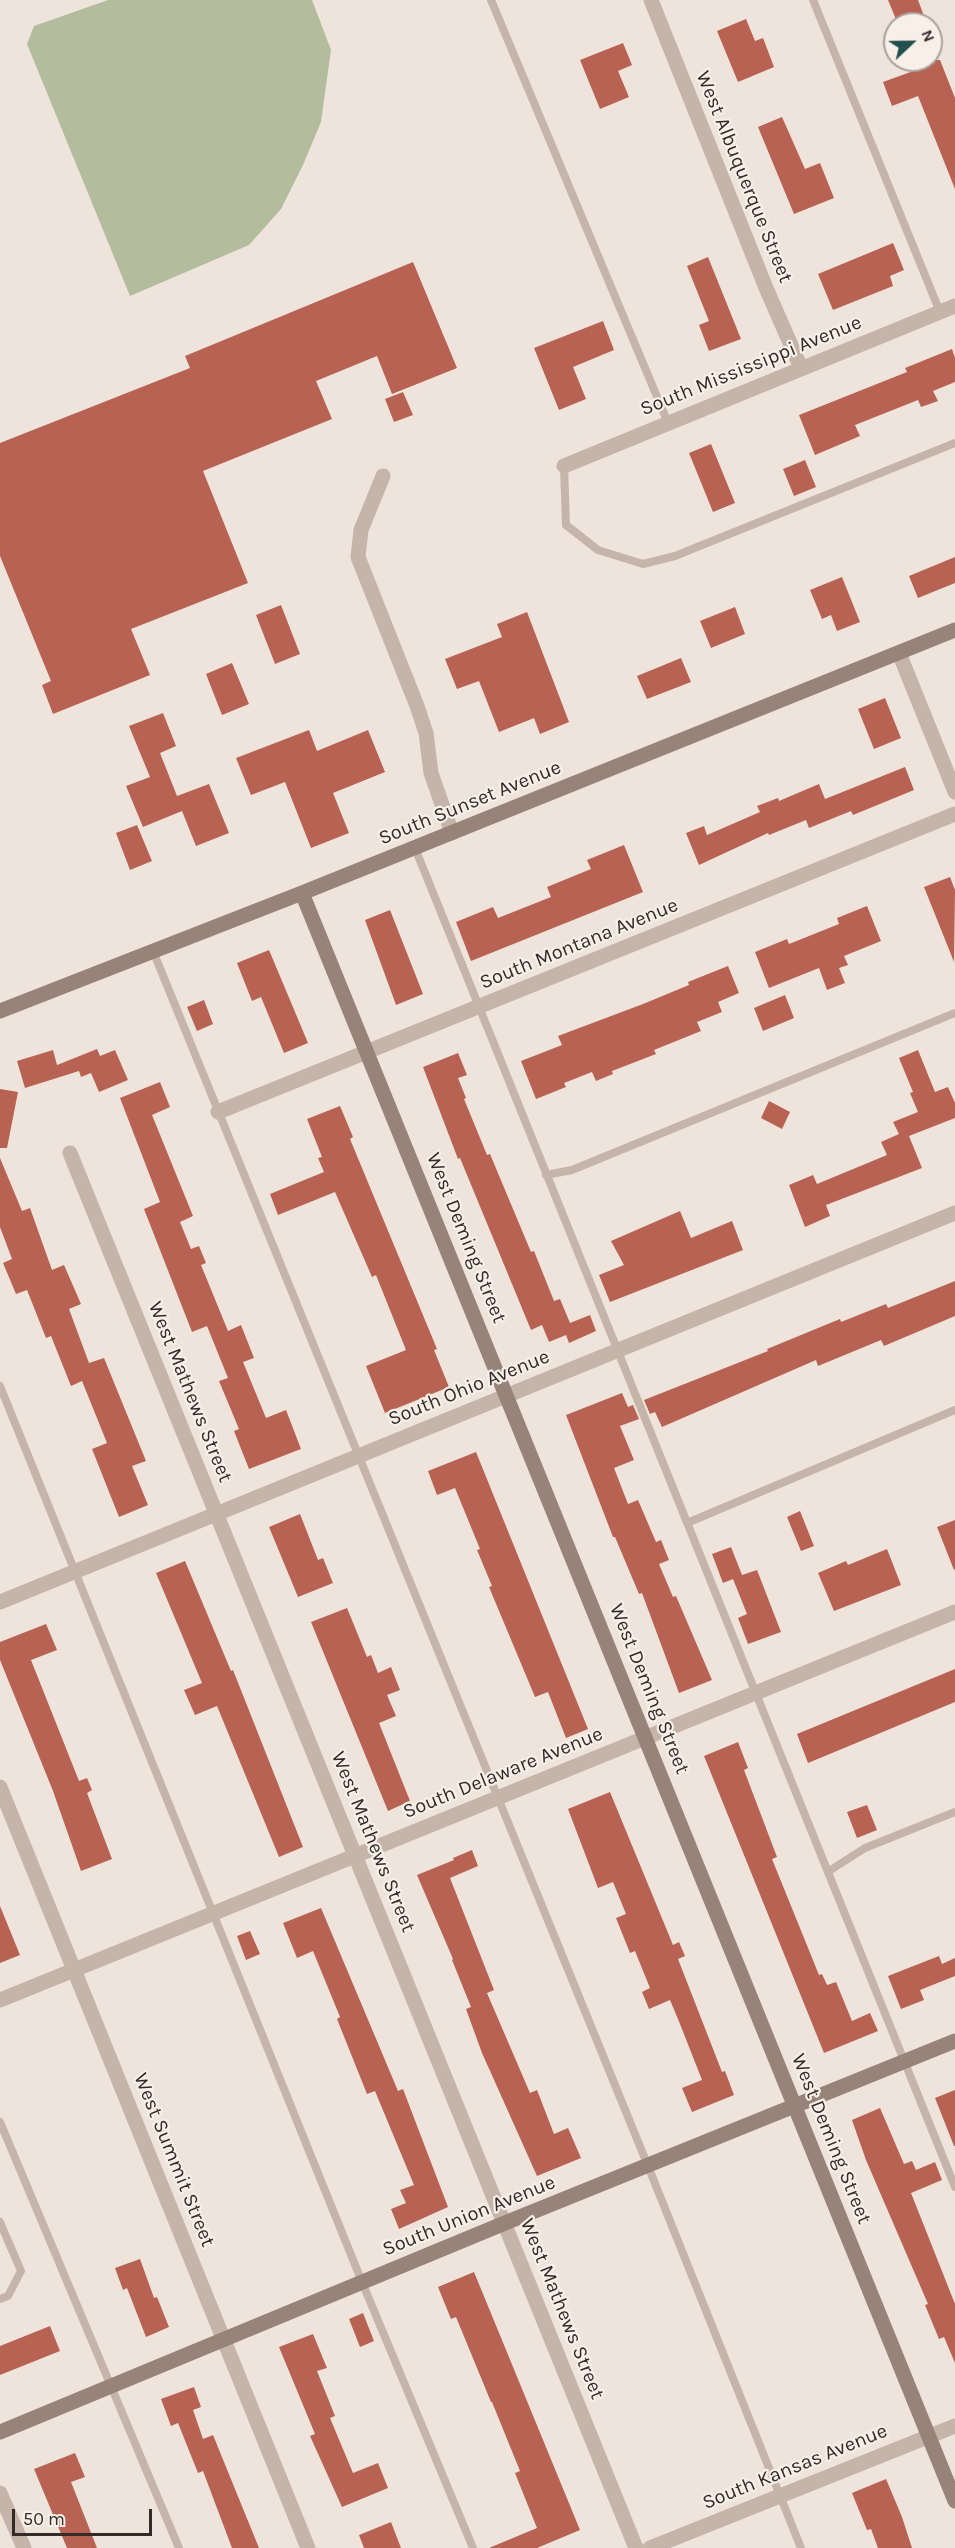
<!DOCTYPE html>
<html>
<head>
<meta charset="utf-8">
<style>
	body { margin:0 }
	#map { position:relative; width:955px; height:2548px; overflow:hidden; background:#efe4dc; font-family:Karla,sans-serif }
	canvas { display:block }
	.north { position:absolute; left:883px; top:12px; width:60px; height:60px; box-sizing:border-box; background:#f7efe8; border:2px solid #a9a19b; border-radius:50%; rotate:68deg; font-size:16px; font-weight:700; line-height:24px; text-align:center; color:#332b28 }
	.north::after { content:''; display:block; margin:auto; width:21px; height:27px; background:#23504f; clip-path:polygon(50% 0,100% 100%,50% 72%,0 100%) }
	.scale { position:absolute; left:12px; top:2509px; width:140px; height:27px; box-sizing:border-box; border:3px solid #332b28; border-top:0; padding-left:8px; font-size:18px; line-height:21px; white-space:nowrap; color:#332b28; -webkit-text-stroke:4px #f7efe8; paint-order:stroke }
</style>
</head>
<body>
<div id="map">
<canvas width="955" height="2548"></canvas>
<div class="north">N</div>
<div class="scale">50 m</div>
</div>
<script>
const ctx = document.querySelector('canvas').getContext('2d');
ctx.lineJoin = 'round';
function fill(path, color) { ctx.fillStyle = color; ctx.fill(path, 'evenodd'); }
function stroke(path, color, width, dash) { ctx.strokeStyle = color; ctx.lineWidth = width; ctx.lineCap = dash ? 'butt' : 'round'; ctx.setLineDash(dash || []); ctx.stroke(path); }
function drawText(font, color, halo, rows, align = 'center') {
  ctx.font = font + ' Karla,sans-serif'; ctx.lineWidth = 4.5; ctx.setLineDash([]); ctx.textBaseline = 'middle'; ctx.strokeStyle = halo; ctx.fillStyle = color; for (const [text, x, y, turn = 0] of rows) {
    ctx.save(); ctx.translate(x, y); ctx.rotate((+turn || 0) * Math.PI / 180); ctx.textAlign = isNaN(turn) ? turn : align; if (halo) ctx.strokeText(text, 0, 0); ctx.fillText(text, 0, 0); ctx.restore();
  }
}
fill(new Path2D(`
	M108 0H312L331 50 321 122 303 165 281 209 249 245 130 296 27 44 34 26Z`), '#b4bc9e');
fill(new Path2D(`
	M888 0H918L927 24H898Z
	M746 19 755 41 763 38 774 67 738 82 717 31Z
	M623 43 632 65 618 71 629 97 600 109 580 60Z
	M912 60H940L955 98V189L918 96 892 106 883 82 916 70Z
	M782 117 805 169 820 163 834 198 794 214 758 127Z
	M893 243 904 270 890 276 893 286 833 310 818 274Z
	M708 257 741 339 709 351 699 325 709 321 687 266Z
	M413 262 457 368 392 394 377 356 316 381 332 419 203 471 248 583 131 629 150 675 53 714 42 685 51 681 0 556V443L190 368 185 356Z
	M603 321 614 350 573 367 586 399 559 410 534 348Z
	M952 349 955 358V382L933 391 938 401 921 407 918 400 855 425 860 436 815 455 799 415 907 372 905 368Z
	M403 392 413 415 394 422 385 399Z
	M711 444 735 503 713 512 689 453Z
	M805 460 816 487 794 496 783 469Z
	M955 557V583L918 598 909 576Z
	M842 577 860 622 837 631 831 615 822 619 810 590Z
	M281 605 300 654 275 664 256 615Z
	M735 607 745 634 711 648 700 621Z
	M527 612 569 722 540 734 534 718 499 732 479 681 457 689 445 659 502 637 497 624Z
	M681 658 691 682 647 699 637 676Z
	M232 663 249 704 222 715 206 674Z
	M885 698 901 738 874 749 858 709Z
	M163 713 176 746 160 753 177 796 209 784 229 833 196 846 182 811 143 827 126 786 150 777 129 726Z
	M309 730 317 751 368 730 385 772 333 793 349 833 311 848 285 782 251 795 236 758Z
	M905 767 914 790 853 815 851 811 809 828 806 820 769 835 768 833 699 865 686 833 704 826 707 835 760 812 757 806 778 798 779 801 819 784 825 799Z
	M137 825 152 861 130 870 116 833Z
	M624 845 643 892 471 961 456 922 493 907 498 918 551 897 547 887 591 869 587 860Z
	M950 877 955 890 954 962 924 887Z
	M867 906 881 941 844 956 848 965 839 968 845 983 827 990 819 968 769 988 755 952 787 939 789 944 839 924 837 918Z
	M390 910 423 994 396 1005 365 920Z
	M269 950 308 1043 284 1053 261 997 252 1001 237 963Z
	M728 966 739 993 718 1002 722 1012 697 1022 701 1031 654 1050 656 1054 612 1071 613 1074 596 1081 592 1072 564 1083 566 1087 536 1099 521 1061 562 1045 558 1036 643 1004 689 985 688 982Z
	M785 995 794 1018 763 1031 754 1008Z
	M204 1000 213 1024 197 1031 187 1007Z
	M97 1049 100 1056 115 1050 128 1080 99 1092 91 1073 81 1077 79 1071 25 1088 17 1061 53 1050 57 1065Z
	M918 1050 935 1092 948 1087 955 1103V1118L909 1136 922 1168 826 1205 830 1216 805 1227 789 1185 813 1175 817 1184 887 1155 881 1142 899 1134 893 1122 918 1112 910 1093 913 1092 899 1058Z
	M458 1053 467 1075 458 1078 466 1098 464 1099 487 1155 490 1154 531 1252 534 1251 554 1301 560 1299 570 1323 590 1315 596 1331 569 1343 566 1335 549 1342 542 1325 531 1330 460 1158 458 1159 423 1067Z
	M160 1082 170 1107 152 1115 193 1216 180 1222 191 1249 199 1246 206 1263 201 1265 228 1331 241 1325 254 1358 243 1362 266 1418 286 1410 301 1449 249 1469 234 1431 239 1429 219 1381 228 1378 207 1326 192 1332 144 1209 160 1202 120 1098Z
	M0 1089 18 1092 7 1148H0Z
	M769 1101 790 1112 782 1129 761 1118Z
	M340 1106 353 1137 350 1139 437 1349 434 1350 449 1387 385 1413 366 1366 406 1350 376 1275 372 1277 335 1192 278 1215 270 1194 324 1172 318 1158 322 1157 307 1119Z
	M0 1158 22 1211 30 1208 52 1270 64 1265 81 1304 69 1309 89 1363 104 1358 146 1461 132 1466 148 1505 119 1517 92 1449 107 1443 82 1381 71 1386 51 1336 46 1338 27 1290 16 1294 3 1263 12 1259 0 1227Z
	M680 1211 691 1238 732 1221 743 1250 610 1302 599 1275 624 1265 611 1241Z
	M955 1281V1316L884 1346 881 1340 818 1366 816 1360 662 1427 655 1412 650 1414 644 1400 768 1351 767 1349 840 1319 841 1322 886 1304 888 1308Z
	M622 1393 628 1407 633 1405 639 1419 620 1426 634 1460 614 1468 628 1504 638 1500 656 1542 661 1540 669 1560 659 1564 673 1597 676 1596 712 1680 679 1693 642 1593 639 1594 615 1537H613L566 1415Z
	M476 1452 588 1729 566 1738 548 1692 535 1697 489 1587 492 1586 477 1550 480 1549 455 1488 437 1495 428 1471Z
	M800 1511 814 1546 801 1551 787 1517Z
	M300 1514 318 1560 323 1558 333 1583 298 1597 269 1527Z
	M955 1520V1569L954 1570 937 1527Z
	M731 1547 742 1575 757 1570 781 1632 748 1644 738 1618 747 1614 733 1579 723 1583 712 1554Z
	M887 1549 901 1585 834 1611 818 1573 846 1561 848 1565Z
	M185 1561 231 1671 233 1670 303 1847 279 1857 217 1706 195 1715 184 1690 202 1683 156 1573Z
	M347 1608 367 1657 371 1655 378 1673 391 1667 400 1690 387 1695 396 1716 379 1723 410 1801 388 1811 311 1622Z
	M46 1624 57 1650 31 1660 79 1781 87 1778 92 1790 87 1793 112 1859 81 1871 53 1791 0 1660V1642Z
	M955 1669V1702L808 1763 797 1734Z
	M738 1742 748 1768 744 1770 777 1857 772 1859 819 1975 822 1974 827 1985 836 1982 852 2021 870 2013 878 2031 824 2053 704 1756Z
	M610 1792 673 1945 679 1942 685 1956 678 1959 722 2072 725 2071 734 2095 692 2112 682 2088 702 2080 680 2024 670 2000 649 2009 642 1992 650 1988 635 1951 630 1953 616 1918 626 1914 613 1882 598 1888 568 1809Z
	M867 1805 877 1830 857 1838 847 1812Z
	M472 1850 478 1866 450 1878 494 1990 487 1993 530 2093 537 2090 554 2134 568 2128 581 2158 537 2176 482 2053 466 2009 471 2007 452 1960 453 1959 417 1875 454 1860 453 1858Z
	M0 1906 20 1955 0 1963Z
	M321 1908 398 2091 403 2089 448 2207 399 2229 391 2209 406 2203 400 2190 414 2185 375 2091 367 2094 337 2019 340 2017 313 1951 297 1958 283 1923Z
	M250 1931 260 1954 246 1960 237 1936Z
	M939 1956 942 1964 955 1958V1976L920 1990 924 2000 901 2009 888 1976Z
	M955 2090V2146H954L935 2098Z
	M880 2108 904 2164 912 2161 916 2170 935 2162 942 2180 911 2193 955 2304V2363L944 2337 939 2339 925 2305 928 2304 866 2160 852 2120Z
	M140 2259 154 2298 157 2297 169 2327 146 2337 127 2288 123 2290 115 2268Z
	M474 2272 580 2530 537 2548H489L537 2528 515 2473 520 2471 492 2402H491L456 2317 451 2319 438 2287Z
	M363 2313 374 2341 360 2347 349 2319Z
	M50 2326 60 2351 0 2375V2346Z
	M313 2334 327 2368 317 2371 335 2416 330 2418 353 2473 378 2463 388 2488 342 2507 310 2436 315 2434 279 2347Z
	M194 2387 201 2407 193 2410 203 2439 213 2435 259 2548H232L203 2471 198 2473 178 2423 171 2426 161 2399Z
	M75 2453 85 2477 71 2482 97 2548H67L34 2469Z
	M886 2479 902 2517 912 2548H878L871 2529 867 2530 852 2493Z
	M391 2522 401 2548H364L359 2535Z`), '#b76252');
stroke(new Path2D(`
	M491 0 668 423
	M813 0 940 312
	M564 466 566 525 598 550 643 564 675 556 955 443
	M415 848 955 2187
	M153 951 648 2166 801 2548
	M546 1175 572 1170 955 1013
	M0 1386 362 2282 473 2548
	M687 1523 955 1410
	M829 1871 865 1848 955 1812
	M0 2122 179 2548
	M0 2222 21 2271 8 2296 0 2299`), '#c5b4aa', 8);
stroke(new Path2D(`
	M651 0 766 288 801 368
	M564 466 955 306
	M383 476 361 530 358 557 417 706 426 733 431 773 452 833
	M899 653 955 792
	M218 1112 955 814
	M70 1153 636 2548
	M0 1602 955 1213
	M0 1787 308 2548
	M0 2000 955 1612
	M0 2493 24 2548
	M650 2548 955 2426`), '#c5b4aa', 15);
stroke(new Path2D(`
	M302 893 955 2501
	M0 1011 302 893 955 630
	M0 2432 505 2223 955 2041`), '#98837b', 15);
drawText('20px', '#332b28', '#f7efe8', [
	["West Albuquerque Street",744,177,68],
	["South Mississippi Avenue",751,366,-22],
	["South Sunset Avenue",470,803,-22],
	["South Montana Avenue",579,944,-22],
	["West Deming Street",466,1238,68],
	["South Ohio Avenue",469,1388,-22],
	["West Mathews Street",190,1392,68],
	["West Deming Street",649,1689,68],
	["South Delaware Avenue",503,1773,-22],
	["West Mathews Street",373,1842,68],
	["West Deming Street",831,2139,68],
	["West Summit Street",174,2160,68],
	["South Union Avenue",469,2216,-22],
	["West Mathews Street",562,2309,68],
	["South Kansas Avenue",795,2467,-22]
]);
</script>
</body>
</html>
